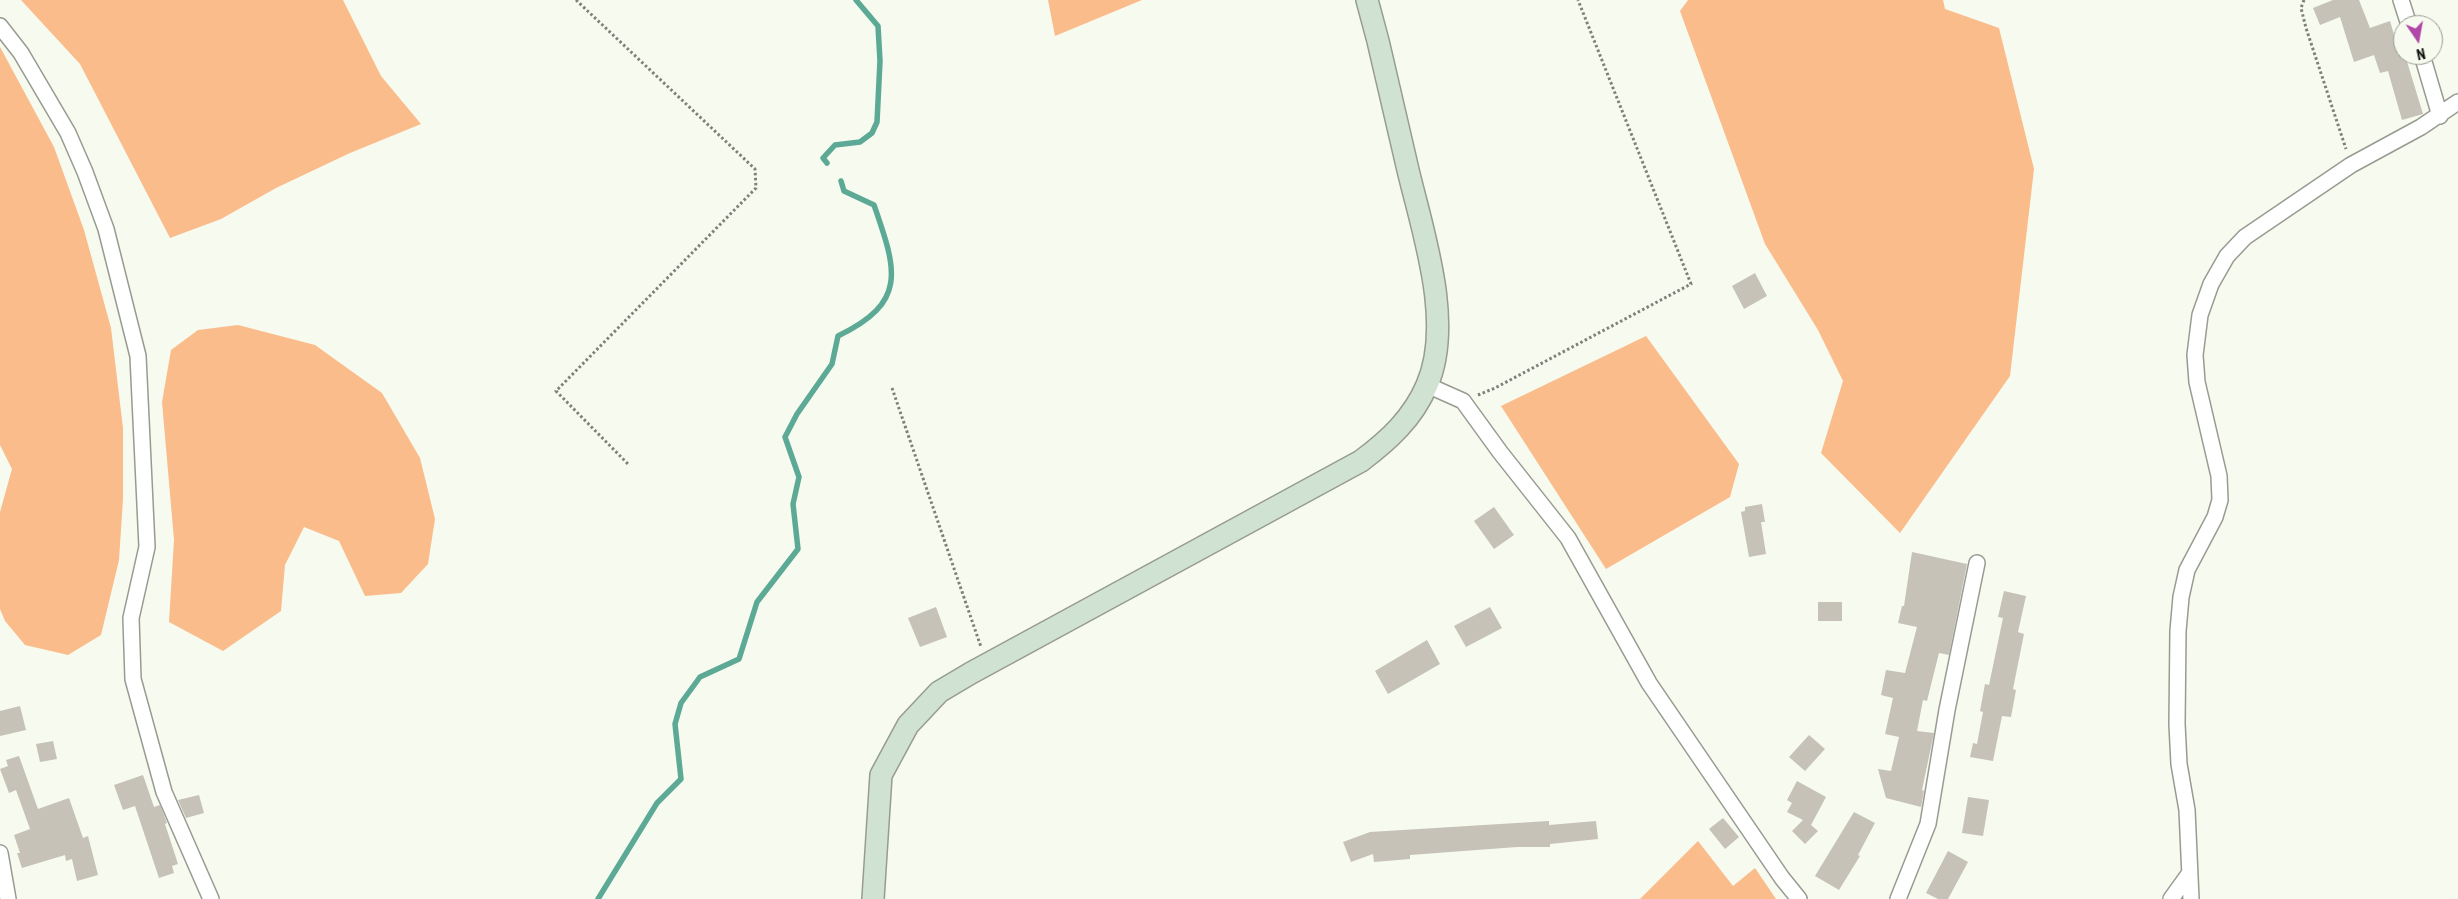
<!DOCTYPE html>
<html>
<head>
<meta charset="utf-8">
<style>
	body { margin:0 }
	#map { position:relative; width:2458px; height:899px; overflow:hidden; background:#f7faef; font-family:"Roboto Condensed",sans-serif }
	canvas { display:block }
	.north { position:absolute; left:2393px; top:15px; width:50px; height:50px; box-sizing:border-box; background:#f7faef; border:1px solid #9a9c94; border-radius:50%; rotate:168deg; font-size:14px; font-weight:700; line-height:20px; text-align:center; color:#0e0f0b }
	.north::after { content:''; display:block; margin:auto; width:18px; height:22px; background:#b147a8; clip-path:polygon(50% 0,100% 100%,50% 72%,0 100%) }
</style>
</head>
<body>
<div id="map">
<canvas width="2458" height="899"></canvas>
<div class="north">N</div>
</div>
<script>
const ctx = document.querySelector('canvas').getContext('2d');
ctx.lineJoin = 'round';
function fill(path, color) { ctx.fillStyle = color; ctx.fill(path, 'evenodd'); }
function stroke(path, color, width, dash) { ctx.strokeStyle = color; ctx.lineWidth = width; ctx.lineCap = dash ? 'butt' : 'round'; ctx.setLineDash(dash || []); ctx.stroke(path); }
fill(new Path2D(`
	M21 0H343L381 76 421 124 350 153 276 188 221 219 170 238 80 64Z
	M1048 0H1142L1055 36Z
	M1688 0H1943L1945 9 1999 28 2034 169 2010 376 1900 533 1821 453 1843 381 1818 330 1765 244 1680 11Z
	M0 47 54 147 84 230 111 328 123 428V499L119 560 101 635 68 655 25 645 5 621 0 609V512L12 469 0 445Z
	M238 325 315 345 382 393 420 458 435 519 428 564 401 593 365 596 339 541 304 527 285 565 281 611 223 651 169 622 174 540 162 402 171 350 198 330Z
	M1646 336 1739 464 1730 497 1606 569 1501 406Z
	M1698 841 1733 886 1755 868 1776 899H1640Z`), '#fabc8b');
stroke(new Path2D(`
	M827 163 823 158 835 145 860 142 872 133 877 122 880 61 878 26 856 0
	M598 899 657 803 681 779 675 724 681 703 700 677 739 659 757 602 798 549 793 504 799 477 785 437 797 414 832 364 838 336C909 302 896 269 874 205L844 191 841 181`), '#5caa96', 5.5);
fill(new Path2D(`
	M2333 0H2359L2370 28 2390 21 2400 55H2405L2423 114 2402 120 2388 71 2380 73 2374 55 2354 62 2340 17 2320 25 2313 8Z
	M1755 273 1767 296 1744 309 1732 286Z
	M1762 504 1765 522H1761L1766 554 1749 557 1741 512 1745 511V507Z
	M1494 507 1514 535 1494 549 1474 521Z
	M1912 552 1967 564 1949 655 1939 653 1927 701 1923 700 1917 731 1934 733 1922 790 1924 791 1921 807 1886 798 1878 769 1891 771 1899 737 1885 734 1893 698 1881 695 1886 670 1905 673 1917 627 1898 623 1902 606H1904Z
	M2004 591 2026 596 2018 632 2024 634 2013 689 2016 690 2011 717 2002 716 1993 761 1970 757 1973 743 1977 744 1983 712 1980 711 1985 684 1989 685 2003 618 1998 617Z
	M1818 602H1842V621H1818Z
	M936 607 947 637 920 647 908 618Z
	M1490 607 1502 628 1466 647 1454 626Z
	M1427 640 1440 664 1388 694 1375 671Z
	M20 706 26 730 0 736V711Z
	M1809 735 1825 749 1805 771 1789 757Z
	M53 741 57 759 40 762 36 744Z
	M19 756 38 809 69 798 83 838 88 836 98 875 77 881 72 859 66 861 65 855 22 868 17 853H20L14 835 30 829 16 790 9 793 0 769 8 766 6 760Z
	M143 775 154 807 160 805 167 823 165 824 178 864 172 866 174 873 159 878 135 806 123 810 114 785Z
	M1797 781 1826 797 1811 825 1818 831 1805 844 1792 831 1803 820 1787 812 1792 803 1787 800Z
	M199 795 204 813 186 818 178 800Z
	M1968 797 1989 800 1983 836 1962 833Z
	M1854 812 1875 823 1858 855 1860 856 1839 890 1815 876Z
	M1723 818 1739 837 1725 849 1709 829Z
	M1549 821V825L1596 821 1598 839 1550 844V847H1517L1410 855V859L1374 862 1373 854 1351 862 1343 842 1370 832Z
	M1948 851 1968 862 1948 899H1938L1926 893Z`), '#c6c2b8');
const street = new Path2D(`
	M2401 0 2409 25
	M0 26 21 53 68 133 85 172 106 229 138 356 147 547 131 618 133 679 164 792 211 899
	M2422 55 2440 116
	M1427 385 1463 401 1500 452 1568 538 1649 683 1782 878 1799 899
	M0 853 8 899
	M1898 899 1928 824 1947 710 1977 563
	M2171 899 2189 874
	M2191 899 2187 810 2179 764 2177 724 2178 631 2181 597 2187 570 2215 517 2220 500 2219 476 2197 382 2195 355 2200 315 2211 284 2227 256 2245 237 2351 165 2421 127 2458 102`);
const secondary = new Path2D(`
	M873 899 881 775 908 725 939 692 971 673 1361 461C1389 440 1413 418 1427 385 1454 323 1423 233 1408 170 1398 127 1388 84 1378 41L1367 0`);
stroke(street, '#989b91', 18);
stroke(secondary, '#989b91', 24);
stroke(new Path2D(`
	M576 0 755 169 756 188 556 391 628 464
	M2304 0 2301 8 2306 28 2346 149
	M892 388 981 647
	M1478 395 1495 388 1691 284 1578 0`), '#7f8179', 3, [2.5, 2.5]);
stroke(street, '#fff', 15);
stroke(secondary, '#d0e2d2', 21);
</script>
</body>
</html>
